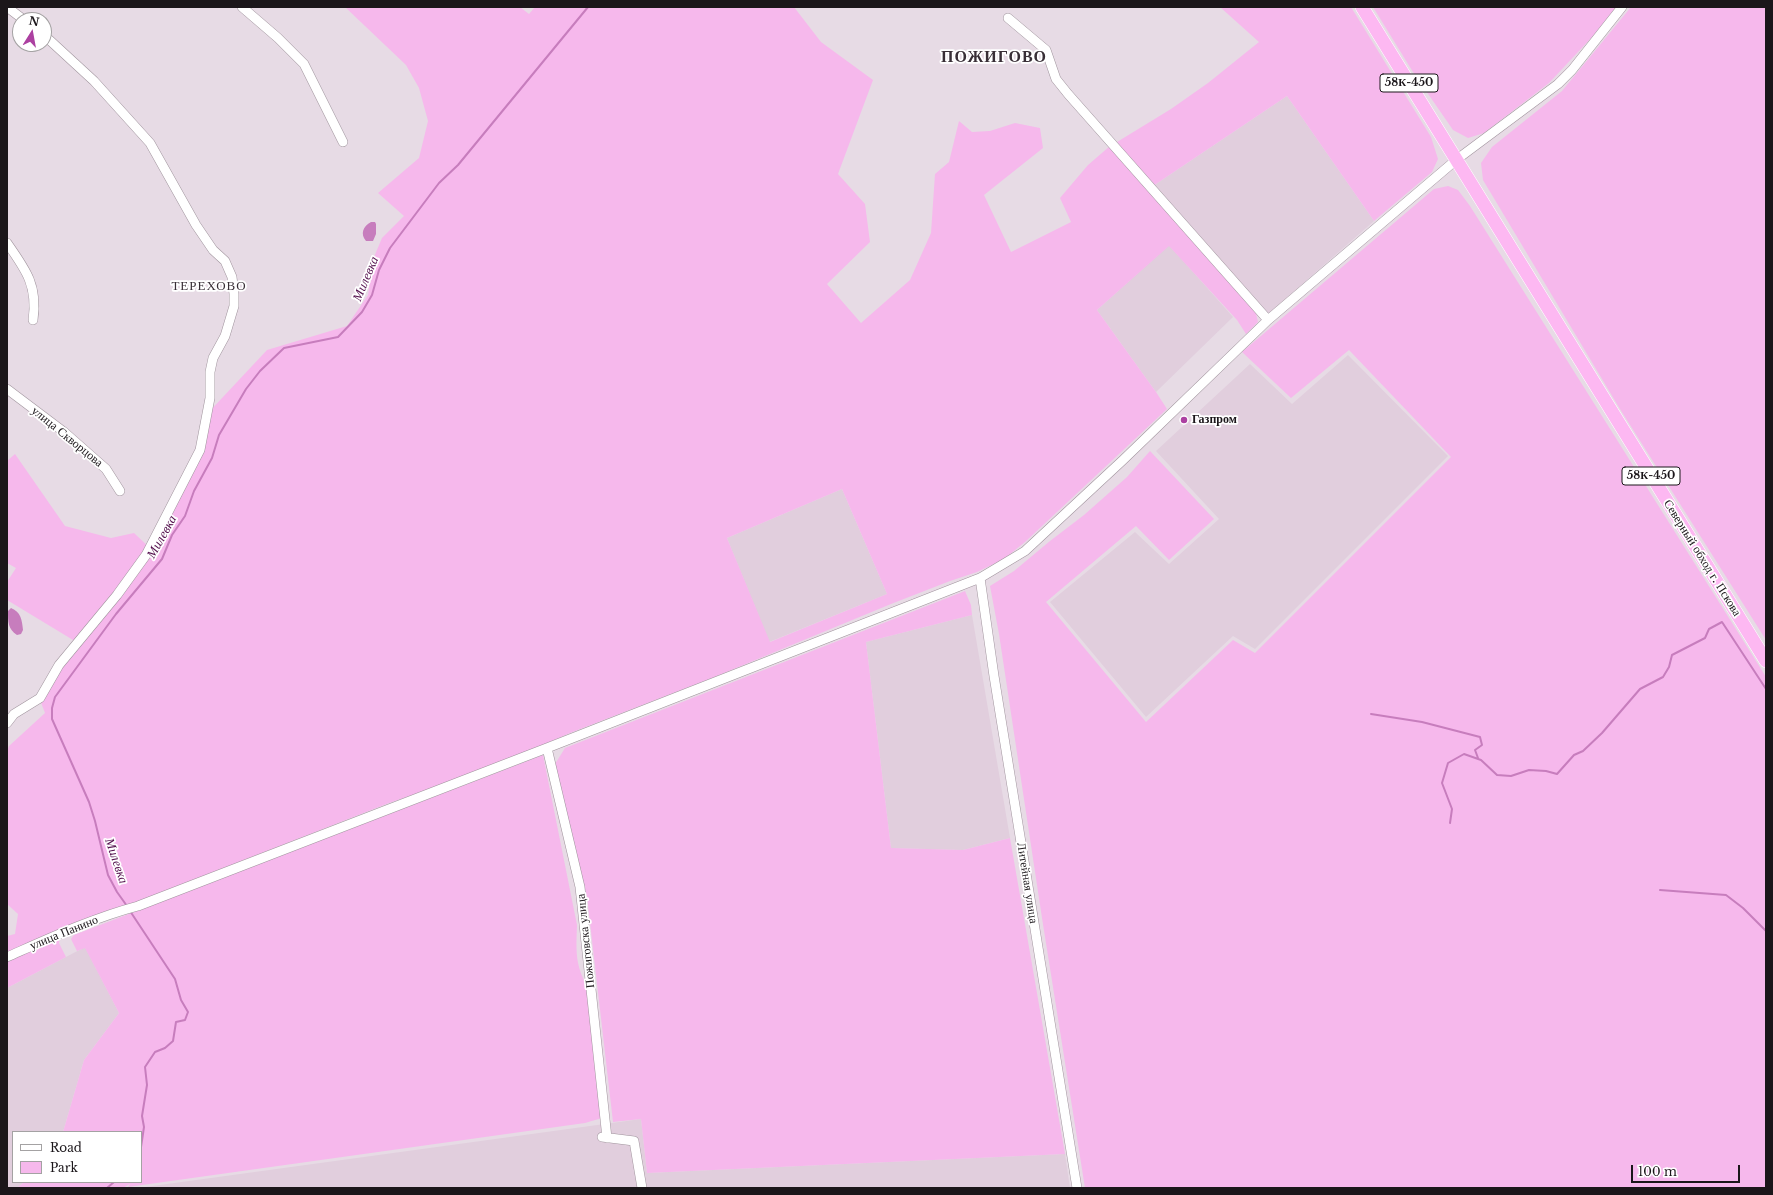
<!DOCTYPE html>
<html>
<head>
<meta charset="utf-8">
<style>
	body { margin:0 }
	#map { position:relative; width:1773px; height:1195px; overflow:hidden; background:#e7dbe5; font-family:"Libre Baskerville",serif }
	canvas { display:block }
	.frame { position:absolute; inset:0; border:8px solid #1b161a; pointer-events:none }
	.legend { position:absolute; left:12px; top:1131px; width:130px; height:52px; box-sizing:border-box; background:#fff; border:1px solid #a4a2a3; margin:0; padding:5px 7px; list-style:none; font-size:12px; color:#1b161a }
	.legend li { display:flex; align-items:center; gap:8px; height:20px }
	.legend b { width:20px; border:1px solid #a4a2a3 }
	.north { position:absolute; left:12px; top:12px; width:40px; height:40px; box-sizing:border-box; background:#fff; border:1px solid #a4a2a3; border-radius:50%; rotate:11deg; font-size:11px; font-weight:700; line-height:16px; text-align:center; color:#1b161a }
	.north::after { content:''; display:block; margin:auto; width:14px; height:18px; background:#ac40a1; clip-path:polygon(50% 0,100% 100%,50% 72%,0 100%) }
	.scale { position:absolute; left:1631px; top:1165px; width:109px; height:18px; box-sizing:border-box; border:2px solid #1b161a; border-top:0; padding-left:5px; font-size:12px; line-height:14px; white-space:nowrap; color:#1b161a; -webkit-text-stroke:3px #fff; paint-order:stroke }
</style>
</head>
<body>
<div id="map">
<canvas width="1773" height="1195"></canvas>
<div class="frame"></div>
<ul class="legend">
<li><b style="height:5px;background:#fff"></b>Road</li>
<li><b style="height:11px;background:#f6b8ec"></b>Park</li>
</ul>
<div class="north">N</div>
<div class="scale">100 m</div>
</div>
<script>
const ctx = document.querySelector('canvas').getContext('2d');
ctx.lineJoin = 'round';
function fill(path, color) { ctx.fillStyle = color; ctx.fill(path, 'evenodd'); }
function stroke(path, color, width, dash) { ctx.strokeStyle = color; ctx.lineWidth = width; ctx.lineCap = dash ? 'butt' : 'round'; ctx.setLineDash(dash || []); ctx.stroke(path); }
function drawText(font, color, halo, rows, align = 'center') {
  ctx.font = font + ' "Libre Baskerville",serif'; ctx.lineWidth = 3.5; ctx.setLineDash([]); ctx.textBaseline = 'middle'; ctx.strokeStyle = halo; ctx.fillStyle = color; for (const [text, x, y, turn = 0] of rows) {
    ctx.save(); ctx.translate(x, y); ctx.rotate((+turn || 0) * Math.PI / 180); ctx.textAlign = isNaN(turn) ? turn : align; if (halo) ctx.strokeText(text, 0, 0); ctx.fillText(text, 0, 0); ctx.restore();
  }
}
fill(new Path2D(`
	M1287 96 1374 221 1268 314 1153 186Z
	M1169 245 1233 317 1156 392 1097 310Z
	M1348 355 1448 456 1255 649 1233 636 1146 717 1050 602 1135 532 1169 564 1219 519 1156 451 1250 364 1292 404Z
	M842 489 887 594 769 642 727 538Z
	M972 615 1010 838 963 850 891 848 866 642Z
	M85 947 119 1013 84 1060 63 1132H13V1182H24L17 1188H7V988Z
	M641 1119 647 1173 1065 1154 1070 1188H138Z`), '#e1cedd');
fill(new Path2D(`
	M345 7H520L529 14 535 7H794L821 42 873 80 838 174 865 204 870 242 827 284 861 323 910 280 931 233 935 174 949 162 959 121 972 132 990 131 1015 123 1040 128 1043 148 984 195 1011 252 1071 222 1060 198 1088 165 1110 146 1255 309 1258 322 1246 334 1237 320 1169 246 1097 310 1156 392 1167 409 1025 542 1004 559 977 572 950 581 891 604 712 678 570 733 489 769 389 803 61 932 59 943 66 957 7 988V936L15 934 18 914 7 904V751L9 746 45 713 40 700 78 643 7 600V582L16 568 7 563V461L15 454 65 526 111 538 134 533 151 549 187 472 208 413 267 350 347 326 368 295 374 257 382 238 404 216 378 193 419 158 428 121 419 88 406 65ZM842 489 887 594 770 642 727 538Z
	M1220 7H1351L1431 137 1438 159 1432 172 1374 221 1287 96 1153 186 1117 142 1171 109 1208 83 1259 42Z
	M1373 7H1616L1593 36 1549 83 1484 133 1468 138 1453 130 1413 72Z
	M1631 7H1766V640L1620 409 1483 180 1481 163 1492 147 1562 91Z
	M1448 186 1458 190 1470 206 1766 677V1188H1085L1042 918 999 634 990 586 1014 571 1050 541 1084 515 1127 477 1150 451 1214 519 1169 560 1136 526 1046 602 1146 722 1233 640 1255 653 1451 457 1349 350 1291 398 1242 352 1434 189Z
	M965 591 971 605 972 615 866 642 891 848 963 850 1010 838 1065 1154 647 1173 641 1119 613 1122 587 897 555 764 565 748Z
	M543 755 577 925C576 953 575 965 589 990L602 1118 585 1123 128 1187 130 1184 123 1188H17L24 1182H141V1132H63L84 1060 119 1013 85 948 77 951 71 939 74 935Z`), '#f6b8ec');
fill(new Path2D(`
	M371 222H375L376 224V234L373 241H366C360 234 363 226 371 222Z
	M11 608C21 612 22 620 23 630L21 634 17 635C8 629 8 622 8 611Z`), '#c77dbd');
stroke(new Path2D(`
	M1371 714 1422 722 1480 737 1482 745 1475 750 1478 758
	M1450 823 1452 809 1442 783 1448 763 1464 754 1481 760 1497 775 1511 776 1529 770 1546 771 1557 774 1574 755 1583 751 1602 733 1640 689 1663 677 1669 667 1672 655 1705 638 1709 629 1722 622 1766 689
	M1660 890 1726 895 1743 908 1766 931
	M127 906 117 892 108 875 95 821 89 802 52 719V708L55 697 116 614 162 559 172 535 185 516 194 491 212 458 219 435 246 389 260 371 284 348 338 337 362 312 372 295 379 270 390 248 439 183 458 165 588 7
	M130 911 175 979 181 1000 188 1012 185 1020 176 1022 173 1041 165 1048 155 1052 145 1067 147 1085 142 1116 144 1127 141 1147
	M107 1188 114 1182`), '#c77dbd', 2);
const minor = new Path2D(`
	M7 7 24 20
	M242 7 278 38 304 64 343 142
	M1008 18 1046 50 1056 79 1068 94 1268 320
	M7 243C26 270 38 286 33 320
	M7 389 64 432 106 469 120 491
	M980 578 994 676 1077 1188
	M7 723 14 714 40 698 59 665 117 595 146 555 200 450 210 398V372L213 358 225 336 234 306V294L232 277 225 261 213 250 196 225 150 143 94 81 44 35
	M547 748 580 887 607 1138
	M7 957C50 938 93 918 138 906L547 748 980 578 1025 551 1123 460 1268 320 1456 160 1558 84 1572 70 1622 7
	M602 1137 634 1141 642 1188`);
const highway = new Path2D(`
	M1362 7 1766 661`);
stroke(minor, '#a0949d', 10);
stroke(highway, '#fff', 14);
stroke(minor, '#fff', 9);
stroke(highway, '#fdb8f2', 13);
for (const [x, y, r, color] of [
	[1184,420,4,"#ac40a1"]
]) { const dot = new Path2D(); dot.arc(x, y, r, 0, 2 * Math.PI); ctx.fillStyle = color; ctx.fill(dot); stroke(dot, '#fff', 1.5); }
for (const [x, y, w] of [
	[1409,83,58],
	[1651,476,58]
]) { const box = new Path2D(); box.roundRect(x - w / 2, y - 9, w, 18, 3); ctx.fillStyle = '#fff'; ctx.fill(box); stroke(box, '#1b161a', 1); }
drawText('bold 11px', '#1b161a', null, [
	["58К-450",1409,83],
	["58К-450",1651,476]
]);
drawText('bold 12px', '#1b161a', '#fff', [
	["Газпром",1192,420]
], 'left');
drawText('12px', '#1b161a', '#fff', [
	["улица Скворцова",67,437,39],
	["Северный обход г. Пскова",1702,558,58],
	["Литейная улица",1027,883,81],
	["улица Панино",64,933,-22],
	["Пожиговска улица",586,941,-96]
]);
drawText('italic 13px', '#55124f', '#fff', [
	["Милевка",366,279,-67],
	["Милевка",162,537,-61],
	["Милевка",116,861,71]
]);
ctx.letterSpacing = '1px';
drawText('13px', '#382e36', '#fff', [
	["ТЕРЕХОВО",209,286]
]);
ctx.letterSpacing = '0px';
ctx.letterSpacing = '1px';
drawText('bold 16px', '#382e36', '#fff', [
	["ПОЖИГОВО",994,57]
]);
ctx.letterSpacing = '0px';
</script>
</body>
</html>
